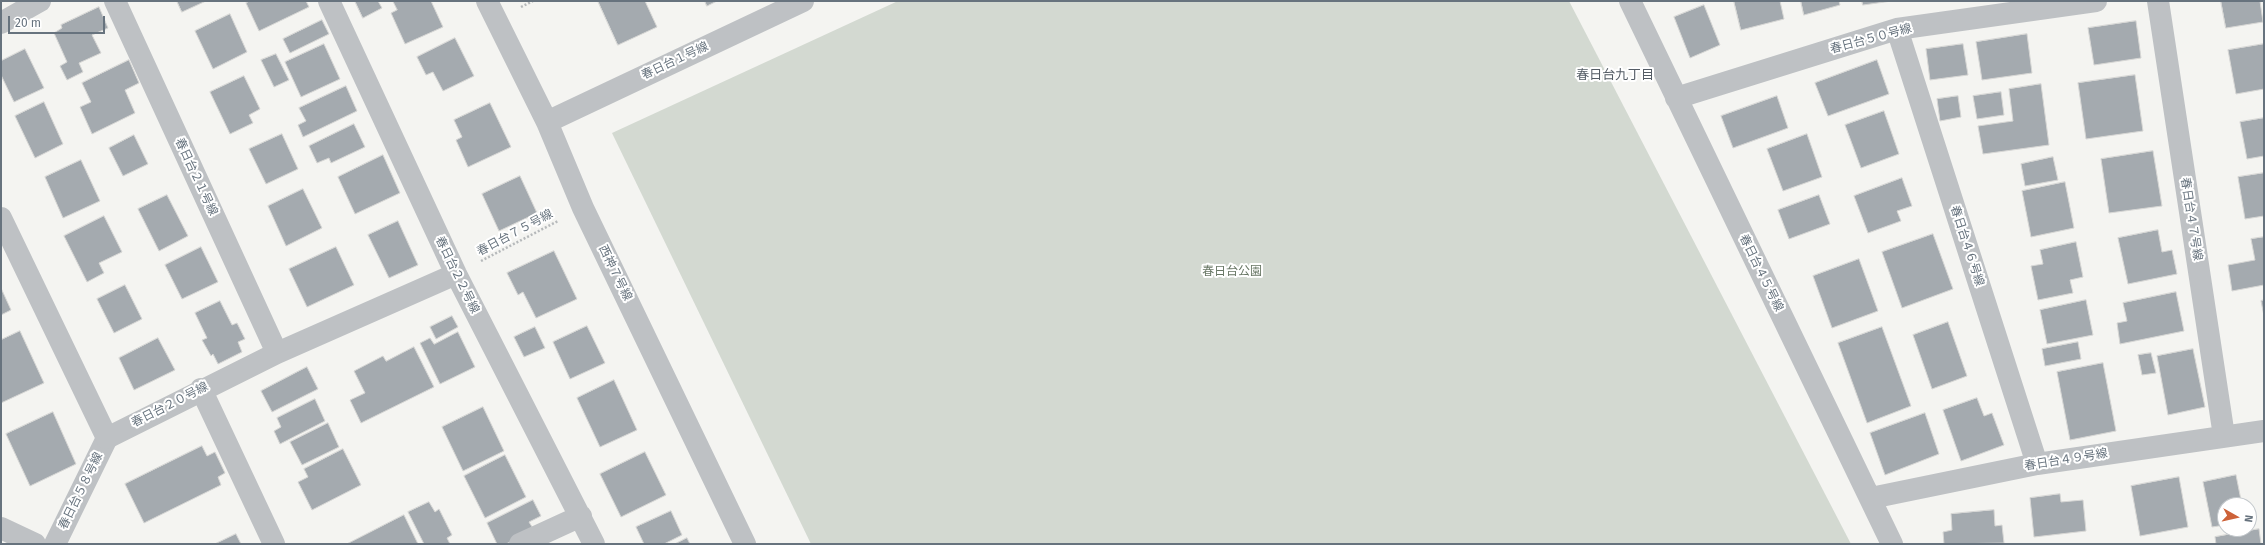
<!DOCTYPE html>
<html>
<head>
<meta charset="utf-8">
<style>
	body { margin:0 }
	#map { position:relative; width:2265px; height:545px; overflow:hidden; background:#f4f4f1; font-family:"Fira Sans",sans-serif }
	canvas { display:block }
	.frame { position:absolute; inset:0; border:2px solid #67737e; pointer-events:none }
	.north { position:absolute; left:2217px; top:497px; width:40px; height:40px; box-sizing:border-box; background:#fff; border:1px solid #c2c7cb; border-radius:50%; rotate:98deg; font-size:11px; font-weight:700; line-height:16px; text-align:center; color:#67737e }
	.north::after { content:''; display:block; margin:auto; width:14px; height:18px; background:#cd6239; clip-path:polygon(50% 0,100% 100%,50% 72%,0 100%) }
	.scale { position:absolute; left:8px; top:16px; width:97px; height:18px; box-sizing:border-box; border:2px solid #67737e; border-top:0; padding-left:5px; font-size:12px; line-height:14px; white-space:nowrap; color:#67737e; -webkit-text-stroke:3px #fff; paint-order:stroke }
</style>
</head>
<body>
<div id="map">
<canvas width="2265" height="545"></canvas>
<div class="frame"></div>
<div class="north">N</div>
<div class="scale">20 m</div>
</div>
<script>
const ctx = document.querySelector('canvas').getContext('2d');
ctx.lineJoin = 'round';
function fill(path, color) { ctx.fillStyle = color; ctx.fill(path, 'evenodd'); }
function stroke(path, color, width, dash) { ctx.strokeStyle = color; ctx.lineWidth = width; ctx.lineCap = dash ? 'butt' : 'round'; ctx.setLineDash(dash || []); ctx.stroke(path); }
function drawText(font, color, halo, rows, align = 'center') {
  ctx.font = font + ' "Fira Sans","Noto Sans JP",sans-serif'; ctx.lineWidth = 4; ctx.setLineDash([]); ctx.textBaseline = 'middle'; ctx.strokeStyle = halo; ctx.fillStyle = color; for (const [text, x, y, turn = 0] of rows) {
    ctx.save(); ctx.translate(x, y); ctx.rotate((+turn || 0) * Math.PI / 180); ctx.textAlign = isNaN(turn) ? turn : align; if (halo) ctx.strokeText(text, 0, 0); ctx.fillText(text, 0, 0); ctx.restore();
  }
}
fill(new Path2D(`
	M898 1H1569L1851 544H811L612 133Z`), '#d3d9d1');
const building = new Path2D(`
	M177 1H206L182 12Z
	M250 1H306L309 7 259 31 246 3Z
	M355 1H378L382 8 363 18Z
	M393 1H431L443 27 405 44 391 13 397 10Z
	M598 1H645L657 27 618 45Z
	M705 1H717L707 6Z
	M1734 1H1780L1784 19 1741 30Z
	M1801 1H1839L1840 5 1804 15Z
	M1862 1H1892L1863 5Z
	M2221 1H2260L2263 22 2226 28Z
	M1704 5 1720 45 1690 58 1674 17Z
	M99 7 108 28 92 35 101 53 79 63 83 72 67 80 60 66 67 62 54 33 62 28 61 25Z
	M230 14 247 52 213 69 195 31Z
	M322 20 329 34 290 53 283 39Z
	M2136 21 2141 58 2094 65 2088 28Z
	M2027 34 2032 73 1982 80 1976 42Z
	M455 38 474 76 443 91 433 72 426 75 417 57Z
	M324 44 340 79 301 97 285 62Z
	M1963 44 1968 75 1930 80 1926 49Z
	M2264 44V89L2236 94 2228 50Z
	M25 49 44 88 14 102 1 75V61Z
	M276 54 289 80 274 87 261 60Z
	M129 60 139 83 125 90 135 113 92 134 80 107 91 102 82 83Z
	M1877 60 1889 94 1828 116 1815 83Z
	M2135 75 2143 131 2086 139 2078 83Z
	M244 76 260 109 249 115 253 123 230 134 210 92Z
	M2041 84 2049 145 1983 154 1978 126 2013 121 2009 89Z
	M346 86 357 111 303 137 298 125 306 121 299 108Z
	M2001 92 2004 115 1977 119 1973 96Z
	M1777 96 1788 128 1733 148 1721 116Z
	M1958 96 1961 117 1940 121 1937 99Z
	M44 102 63 144 35 158 15 116Z
	M490 103 511 147 468 167 456 140 462 137 454 120Z
	M1884 111 1899 154 1861 168 1845 125Z
	M2264 118V156L2247 159 2240 122Z
	M354 124 365 147 331 163 329 158 317 163 309 146Z
	M282 134 298 169 266 184 249 149Z
	M1807 134 1822 177 1783 191 1767 149Z
	M134 135 148 164 123 176 109 148Z
	M2153 151 2162 206 2109 213 2101 159Z
	M383 155 400 193 355 214 338 177Z
	M2053 157 2058 180 2025 186 2021 164Z
	M81 160 100 201 63 218 45 177Z
	M2264 173V216L2245 219 2238 177Z
	M520 176 537 213 499 231 482 194Z
	M1902 178 1912 206 1897 211 1901 221 1868 233 1854 196Z
	M2065 182 2074 228 2031 237 2022 191Z
	M303 189 322 228 286 246 268 206Z
	M167 195 188 236 159 251 138 209Z
	M1819 195 1830 224 1789 239 1778 210Z
	M104 216 122 252 99 263 104 273 87 282 64 236Z
	M398 221 418 265 389 278 368 235Z
	M2158 230 2162 252 2172 250 2177 274 2128 284 2118 238Z
	M1933 234 1953 289 1902 308 1882 252Z
	M2264 237V285L2232 291 2228 265 2255 260 2251 239Z
	M2076 242 2083 277 2070 280 2073 293 2038 300 2031 266 2043 264 2040 250Z
	M201 247 218 282 182 299 165 265Z
	M336 247 354 285 307 307 289 269Z
	M554 251 577 299 536 318 523 292 518 295 507 273Z
	M1859 259 1878 311 1832 328 1813 276Z
	M125 285 142 319 114 333 97 299Z
	M1 288 11 310 1 315Z
	M2176 292 2184 331 2120 344 2117 323 2127 321 2123 303Z
	M2086 300 2093 335 2047 344 2040 310Z
	M2264 300V316L2261 301Z
	M220 301 232 325 237 323 245 339 238 342 242 352 218 364 213 354 211 356 202 340 207 338 195 313Z
	M452 316 458 327 436 339 430 327Z
	M1948 322 1967 376 1932 389 1913 335Z
	M587 326 605 363 570 379 553 342Z
	M535 327 545 348 524 357 514 337Z
	M1882 327 1911 406 1867 423 1838 343Z
	M20 331 44 383 1 403V340Z
	M458 332 475 367 440 384 420 343 430 338 434 344Z
	M158 338 175 370 134 390 119 358Z
	M2078 342 2081 359 2045 366 2042 349Z
	M414 347 434 387 361 423 350 400 365 393 354 371 383 356 386 361Z
	M2193 349 2205 407 2168 415 2157 356Z
	M2151 353 2156 373 2142 375 2138 355Z
	M2103 363 2116 431 2070 440 2057 372Z
	M307 367 318 389 272 412 261 391Z
	M614 380 637 430 600 447 577 398Z
	M1977 398 1984 416 1992 413 2004 445 1961 461 1943 410Z
	M315 399 325 421 280 444 274 431 281 427 277 418Z
	M483 407 504 451 463 471 442 427Z
	M53 412 76 464 30 486 6 434Z
	M1925 413 1939 454 1885 475 1870 433Z
	M328 423 339 447 302 465 290 442Z
	M202 446 207 456 215 452 225 473 218 477 221 485 144 523 125 484Z
	M343 449 361 485 312 510 298 482 308 477 304 469Z
	M645 452 666 495 621 517 600 474Z
	M505 455 526 497 485 518 464 476Z
	M2236 475 2242 505H2225V525L2212 527 2203 482Z
	M2179 477 2188 527 2140 536 2131 486Z
	M2060 494 2061 502 2083 500 2086 531 2034 537 2030 498Z
	M533 500 541 516 529 522 534 530 506 544H497L487 523Z
	M429 502 435 512 439 509 452 535 447 538 450 544H424L408 512Z
	M1994 510 1995 526 2002 525 2004 543 1944 544 1943 532 1952 530 1951 514Z
	M671 511 682 535 664 544H644L636 527Z
	M404 515 418 544H347Z
	M2259 529 2261 544H2216L2215 537Z
	M236 534 241 544H215Z
	M687 538 690 544H675Z`);
fill(building, '#a4aaaf');
stroke(building, '#d6d6d4', 1);
stroke(new Path2D(`
	M521 7 533 1
	M481 261 558 221`), '#b6b9bb', 2.5, [2, 2]);
stroke(new Path2D(`
	M1 528 35 544
	M55 544 107 438`), '#bec1c4', 22);
stroke(new Path2D(`
	M115 1 277 353
	M329 1 456 274 594 544
	M1630 1 1892 544
	M2158 1 2224 436
	M1 23 40 1
	M1897 29 2037 464
	M1676 98 1897 29 2096 1
	M1 218 107 438 277 353 456 274
	M201 389 274 544
	M1871 498 2037 464 2264 431
	M520 544 581 516`), '#bec1c4', 22);
stroke(new Path2D(`
	M487 1 547 122 583 208 745 544
	M547 122 803 1`), '#bec1c4', 22);
drawText('12px', '#67737e', '#fff', [
	["春日台５０号線",1871,39,-15],
	["春日台１号線",675,61,-25],
	["春日台２１号線",196,177,65],
	["春日台４７号線",2191,219,81],
	["春日台７５号線",515,233,-28],
	["春日台４６号線",1967,246,72],
	["西神７号線",615,273,64],
	["春日台４５号線",1761,273,64],
	["春日台２２号線",457,275,64],
	["春日台２０号線",170,405,-27],
	["春日台４９号線",2066,460,-9],
	["春日台５８号線",81,491,-64]
]);
drawText('12px', '#687765', '#fff', [
	["春日台公園",1232,272]
]);
drawText('13px', '#545c65', '#fff', [
	["春日台九丁目",1615,75]
]);
</script>
</body>
</html>
